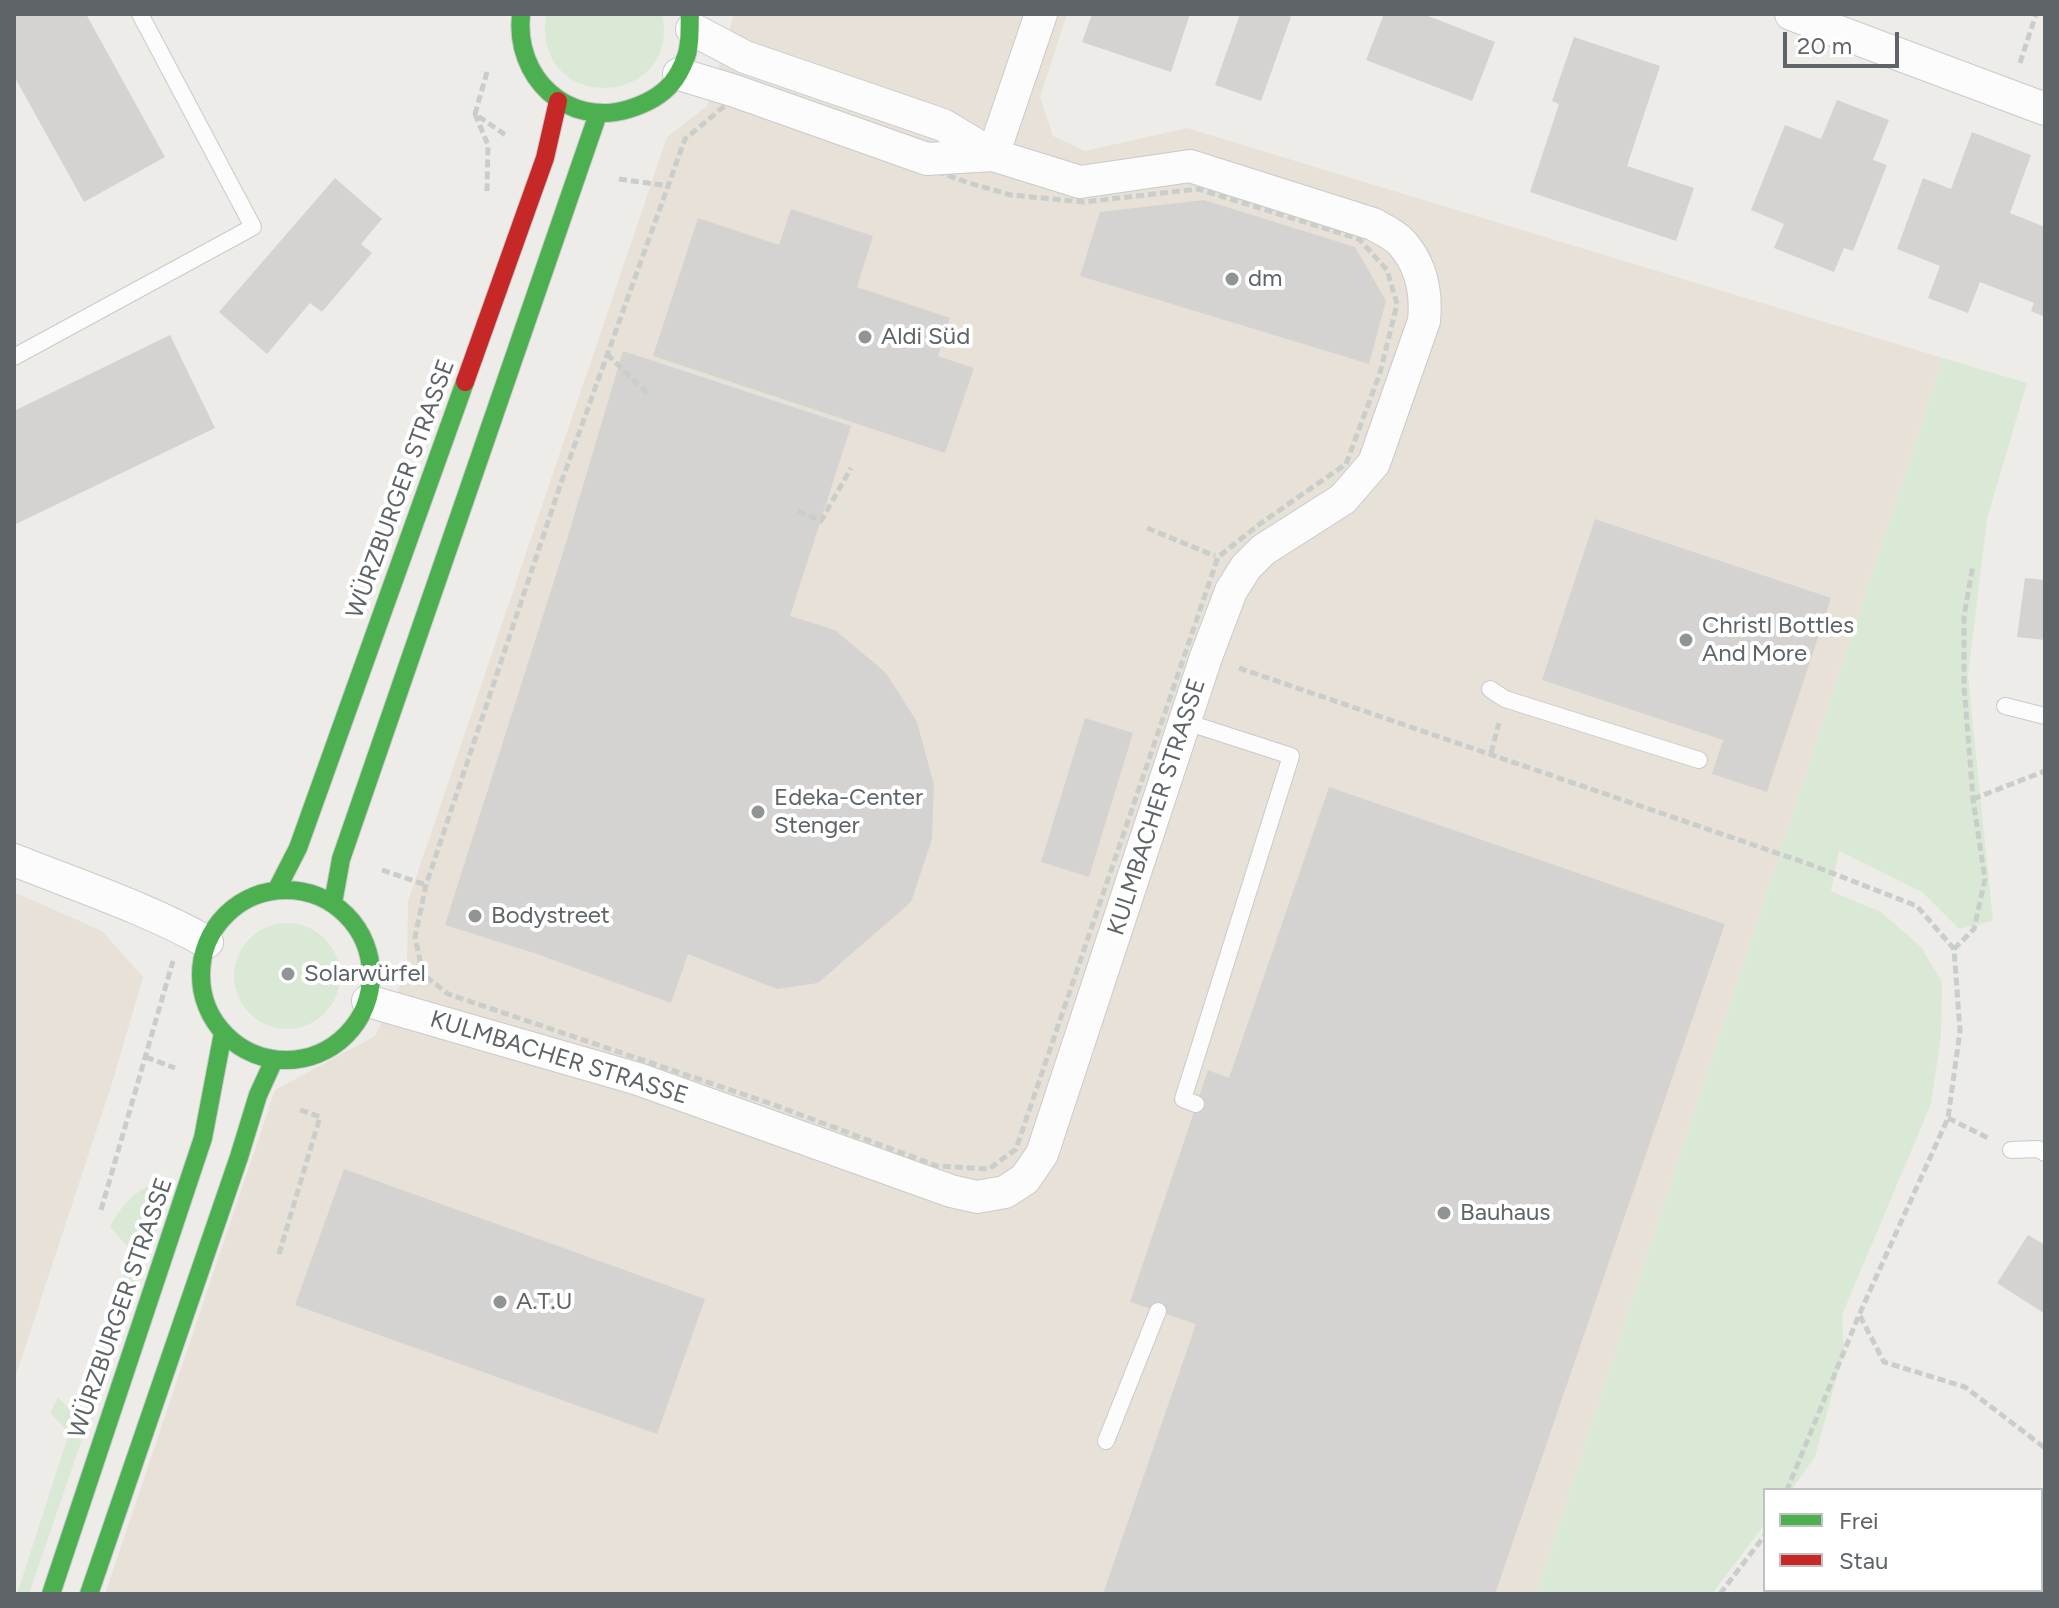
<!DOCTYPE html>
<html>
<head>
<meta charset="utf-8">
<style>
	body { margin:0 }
	#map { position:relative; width:2059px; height:1608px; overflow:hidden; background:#eeece9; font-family:Figtree,sans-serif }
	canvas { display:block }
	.frame { position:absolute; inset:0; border:16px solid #5e6467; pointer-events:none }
	.legend { position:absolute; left:1763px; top:1488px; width:280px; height:104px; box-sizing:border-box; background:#fff; border:2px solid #bfc1c2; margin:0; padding:10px 14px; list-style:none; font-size:24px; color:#5e6467 }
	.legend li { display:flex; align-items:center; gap:16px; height:40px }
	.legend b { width:40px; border:2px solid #bfc1c2 }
	.scale { position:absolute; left:1783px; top:32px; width:116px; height:36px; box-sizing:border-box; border:4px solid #5e6467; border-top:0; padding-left:10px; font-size:24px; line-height:28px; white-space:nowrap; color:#5e6467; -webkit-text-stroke:6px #fff; paint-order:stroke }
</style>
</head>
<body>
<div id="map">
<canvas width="2059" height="1608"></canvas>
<div class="frame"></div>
<ul class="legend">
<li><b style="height:10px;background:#4caf50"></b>Frei</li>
<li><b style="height:10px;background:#c62828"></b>Stau</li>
</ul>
<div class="scale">20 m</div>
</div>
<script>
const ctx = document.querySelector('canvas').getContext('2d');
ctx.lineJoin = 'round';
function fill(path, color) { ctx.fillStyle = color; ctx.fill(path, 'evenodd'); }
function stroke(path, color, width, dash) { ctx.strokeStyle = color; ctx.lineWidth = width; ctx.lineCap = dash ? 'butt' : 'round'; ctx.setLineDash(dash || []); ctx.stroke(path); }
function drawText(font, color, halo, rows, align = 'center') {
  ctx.font = font + ' Figtree,sans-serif'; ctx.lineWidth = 8; ctx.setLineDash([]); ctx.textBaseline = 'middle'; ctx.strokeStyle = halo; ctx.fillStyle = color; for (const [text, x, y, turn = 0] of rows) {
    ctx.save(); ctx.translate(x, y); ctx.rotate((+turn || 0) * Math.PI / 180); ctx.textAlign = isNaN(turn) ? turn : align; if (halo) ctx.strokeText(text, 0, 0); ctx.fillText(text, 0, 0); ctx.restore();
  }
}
fill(new Path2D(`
	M734 14H1067L1040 97 1053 136 1085 151 1187 128 1943 358 1536 1594H105L275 1090 375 1036 407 971 408 901 667 137 707 106Z
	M14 892 102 931 143 977 113 1080 14 1381Z`), '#e7e1d8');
fill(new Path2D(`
	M546 14H662C683 108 531 117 546 14Z
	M1943 358 2027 383 1987 519 1968 676 1993 921 1959 929 1922 892 1839 851 1831 891 1881 912 1921 947 1942 982 1941 1036 1931 1104 1842 1315 1844 1350 1815 1457 1791 1490H1765V1524L1712 1594H1536Z
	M234 976a53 53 0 1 1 106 0a53 53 0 1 1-106 0Z
	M171 1179 29 1594H17L69 1433 50 1413 58 1397 75 1415 131 1251 110 1227C125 1199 139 1186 171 1179Z`), '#dae9d5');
fill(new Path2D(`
	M14 14H86L165 157 84 202 14 76Z
	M1092 14H1190L1171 72 1082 42Z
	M1240 14H1283L1291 17 1261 101 1215 85Z
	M1384 14H1423L1495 42 1472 101 1366 60Z
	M1574 37 1660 66 1627 166 1694 188 1676 241 1530 192 1559 104 1552 101Z
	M1837 100 1889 120 1873 160 1887 165 1853 251 1844 248 1834 272 1774 248 1784 224 1751 210 1785 125 1821 139Z
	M1972 132 2031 155 2010 213 2045 227V317L2031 311 2034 303 1980 282 1968 313 1928 298 1940 266 1897 249 1923 178 1951 189Z
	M335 178 382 219 361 244 372 253 322 312 310 303 267 354 219 312Z
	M1204 200 1355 247 1386 301 1369 364 1080 276 1100 212Z
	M791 209 873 236 857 287 950 318 938 356 974 368 945 453 653 356 698 218 779 245Z
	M170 335 215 428 14 525V411Z
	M623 351 851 426 790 616 835 630 886 673 917 722 934 785 932 839 911 902 818 983 777 989 688 954 671 1003 537 954 445 925 565 546Z
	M1595 519 1831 598 1767 792 1712 774 1723 740 1542 680Z
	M2025 578 2045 580V640L2017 637Z
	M1085 718 1133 733 1089 877 1041 862Z
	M1329 787 1725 924 1495 1594H1103L1196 1324 1130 1302 1208 1070 1229 1078Z
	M344 1169 705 1299 657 1434 295 1305Z
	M2028 1235 2045 1245V1314L1997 1283Z
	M2041 1581 2045 1584V1594H1946L1942 1590H2041Z`), '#d5d3d2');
const lane = new Path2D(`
	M14 357 253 227 140 14
	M1490 689 1505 699 1699 760
	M2005 706 2045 716
	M1186 722 1291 756 1183 1099 1196 1104
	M2011 1150 2038 1149 2045 1153
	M1106 1441 1158 1311
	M1841 1590 1846 1594`);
const street = new Path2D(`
	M1791 14 2045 109
	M679 74 735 91 927 159 993 155
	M993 155 1041 14
	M14 860C79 886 146 908 207 942
	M368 1001 638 1079 951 1191 977 1197 1005 1192 1025 1179 1042 1154 1206 657 1231 591 1246 567 1263 550 1343 499 1374 463 1424 321C1427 291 1421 264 1401 242 1393 234 1382 229 1373 224L1190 166 1080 182 993 155 943 125 745 57 692 29`);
const fast = new Path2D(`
	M521 14C514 77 567 128 629 109 645 104 660 97 671 84 677 77 683 65 686 57 691 45 689 27 690 14
	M277 889 298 848 465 382
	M201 975a85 85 0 1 1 170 0a85 85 0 1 1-170 0Z
	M333 903 341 859 598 114
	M51 1594 203 1138 223 1033
	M89 1594 239 1157 258 1095 274 1060`);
const jam = new Path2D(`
	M465 382 545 158 558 101`);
stroke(lane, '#cacaca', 18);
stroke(street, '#cacaca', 34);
stroke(fast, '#c8c9c8', 20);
stroke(jam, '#c8c9c8', 20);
stroke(new Path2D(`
	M2020 63 2036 14
	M487 72 475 114 507 136
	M733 99 969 183 1011 195 1084 202 1198 189 1359 239 1387 270 1397 304 1380 373 1346 464 1261 523 1218 557 1016 1149 989 1169 937 1166 769 1103 448 994 423 974 415 937 426 885 561 483 685 139Z
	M475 114 488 145 487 191
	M619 179 669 186
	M607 354 647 393
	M798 511 821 521 851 468
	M1147 528 1215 556
	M1239 668 1806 863 1917 906 1954 949 1960 1031 1948 1118 1859 1315 1787 1490
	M1491 753 1499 723
	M1973 799 2045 771
	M382 870 426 885
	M1954 949 1974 929 1985 879 1973 799 1964 686V616L1973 565
	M146 1057 175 1068
	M1948 1118 1990 1139
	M101 1210 173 961
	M279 1254 320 1117 298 1109
	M1860 1316 1884 1362 1965 1387 2045 1448
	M1720 1594 1765 1535`), '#c9cecb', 5, [8, 4]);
stroke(lane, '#fcfcfc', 16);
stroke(street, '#fcfcfc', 32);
stroke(fast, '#4caf50', 18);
stroke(jam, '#c62828', 18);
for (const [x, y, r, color] of [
	[1232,279,8,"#909494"],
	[865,337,8,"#909494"],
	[1686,640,8,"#909494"],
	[758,812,8,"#909494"],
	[475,916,8,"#909494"],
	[288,974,8,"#909494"],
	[1444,1213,8,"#909494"],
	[500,1302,8,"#909494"]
]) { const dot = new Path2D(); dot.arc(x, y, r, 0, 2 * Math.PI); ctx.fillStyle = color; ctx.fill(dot); stroke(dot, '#fff', 3); }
drawText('24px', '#5e6467', '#fff', [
	["dm",1248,279],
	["Aldi Süd",881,337],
	["Christl Bottles",1702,626],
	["And More",1702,654],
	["Edeka-Center",774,798],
	["Stenger",774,826],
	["Bodystreet",491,916],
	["Solarwürfel",304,974],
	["Bauhaus",1460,1213],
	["A.T.U",516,1302]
], 'left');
drawText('24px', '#5e6467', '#fff', [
	["WÜRZBURGER STRASSE",401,489,-70],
	["KULMBACHER STRASSE",1157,807,-72],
	["KULMBACHER STRASSE",559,1058,17],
	["WÜRZBURGER STRASSE",121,1308,-71]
]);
</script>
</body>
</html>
